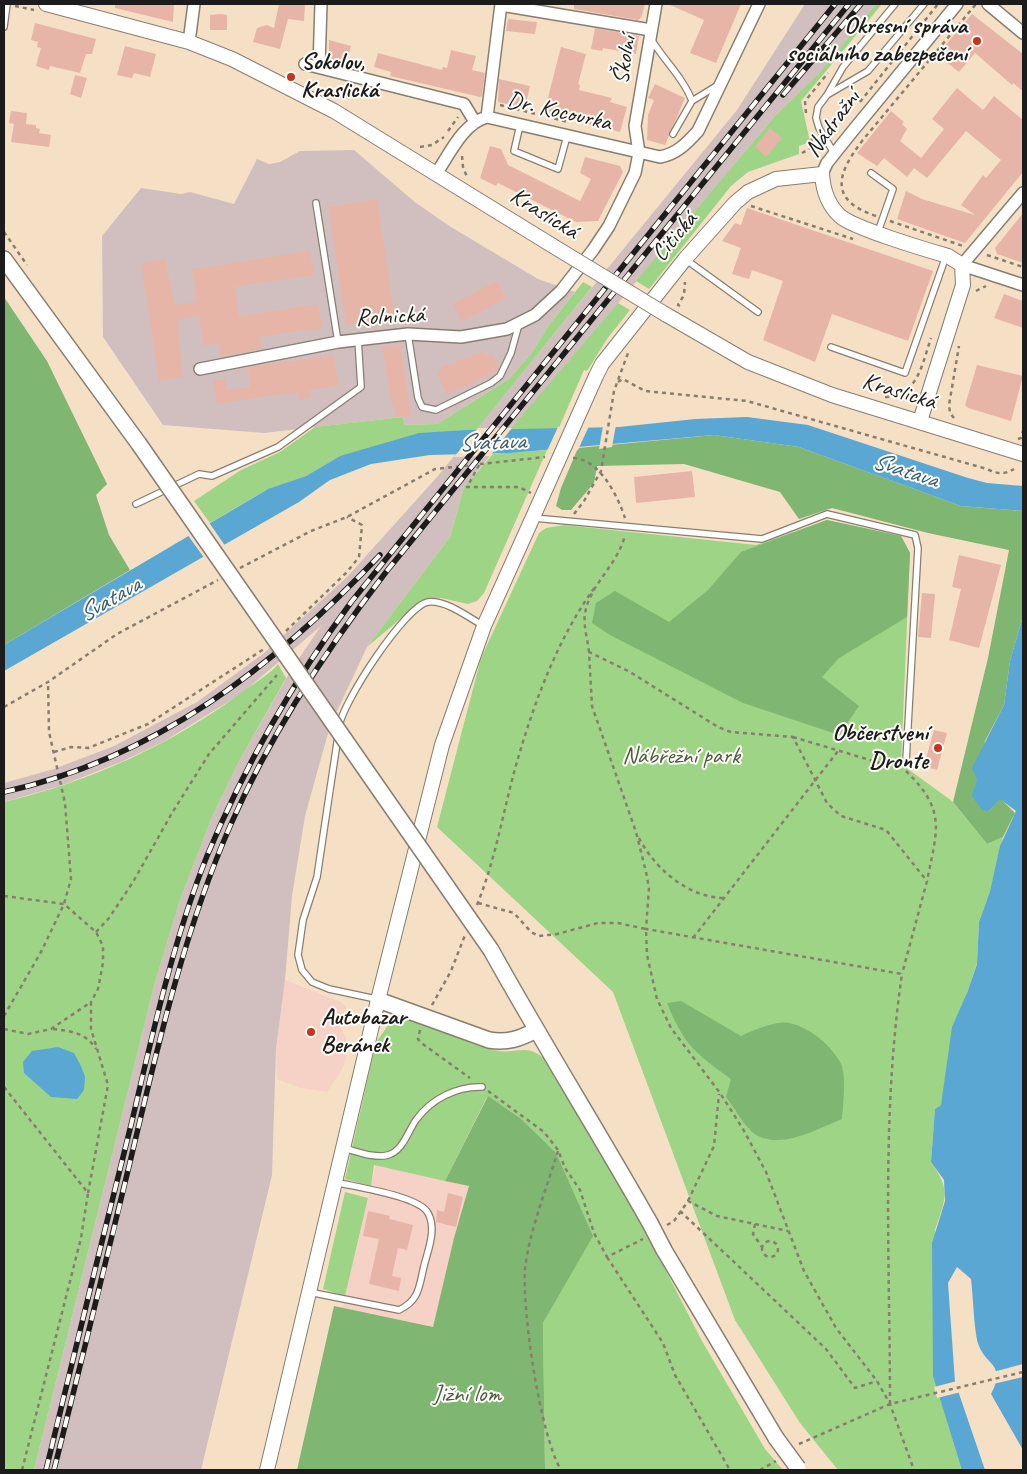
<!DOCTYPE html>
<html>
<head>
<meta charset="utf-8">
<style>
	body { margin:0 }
	#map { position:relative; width:1027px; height:1474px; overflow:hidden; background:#f5e0c5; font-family:Caveat,sans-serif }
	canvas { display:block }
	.frame { position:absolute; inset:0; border:5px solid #1c1c1c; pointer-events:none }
</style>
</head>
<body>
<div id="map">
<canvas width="1027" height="1474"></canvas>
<div class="frame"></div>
</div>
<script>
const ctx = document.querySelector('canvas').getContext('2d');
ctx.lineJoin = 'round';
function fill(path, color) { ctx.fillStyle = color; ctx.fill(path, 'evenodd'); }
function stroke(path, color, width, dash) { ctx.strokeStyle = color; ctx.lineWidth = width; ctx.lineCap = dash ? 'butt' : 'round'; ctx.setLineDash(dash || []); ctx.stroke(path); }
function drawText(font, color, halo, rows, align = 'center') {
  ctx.font = font + ' Caveat,sans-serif'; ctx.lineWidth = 4; ctx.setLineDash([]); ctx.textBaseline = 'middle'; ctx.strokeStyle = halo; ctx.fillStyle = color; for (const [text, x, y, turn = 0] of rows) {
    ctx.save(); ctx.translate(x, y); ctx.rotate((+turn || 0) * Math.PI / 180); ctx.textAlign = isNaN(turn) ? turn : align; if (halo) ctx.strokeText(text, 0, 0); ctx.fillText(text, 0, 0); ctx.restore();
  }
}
fill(new Path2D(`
	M285 980 341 1002 346 1007 339 1025 346 1039V1057L343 1068 327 1092 300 1088 277 1079 276 1049Z
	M376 1165 469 1186 433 1328 342 1308Z`), '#f6d1c5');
fill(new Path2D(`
	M805 4H876L820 72 775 116 464 487 450 537 367 647 330 726 305 816 292 896 285 980 276 1049 272 1175 201 1470H34L154 986 180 900 212 817 238 763 291 670 321 626 241 694 163 742 121 762 60 786 4 802V783L54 769 114 746 197 702 264 653 347 577 437 477 737 110Z
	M354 150 416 203 451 227 538 279 575 292 549 325 531 354 509 379 437 424 405 425 403 417 264 433 163 425 103 337 102 236 141 188 181 194 190 192 234 204 257 159 269 164 280 162 300 151Z`), '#d1bfbf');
fill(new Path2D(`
	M876 4H882L801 101 810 142 799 146V154L748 172 731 186 649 289 636 281 775 116 820 72Z
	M583 282 592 287 476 430 340 456 306 476 266 490 210 523 194 501 241 470 280 452 315 427 403 417 405 425 437 424 509 379 531 354 549 325Z
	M618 303 630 310 607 339 587 371 584 370 558 430H510Z
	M547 450 484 593 477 601 468 604 441 598 424 599 367 647 450 537 464 487 493 454Z
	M827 520 901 536 910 553 901 764 952 801 987 844 1003 837 990 891 979 922 977 963 967 993 941 1105 935 1109 931 1162C951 1190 946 1198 935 1230L963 1470H838L800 1423 735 1320 613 992 437 827 481 658 539 533 546 528 564 525 756 545Z
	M278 664 286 678 238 763 212 817 180 900 154 986 34 1470H4V802C90 782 175 743 245 690 256 682 270 674 278 664Z
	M400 1019C435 1022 465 1045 499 1051 511 1053 523 1047 534 1052 546 1057 552 1069 560 1079L646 1232 702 1341 765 1449 783 1470H545L543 1323 592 1235 487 1097 445 1181 374 1165 371 1186 345 1179 376 1042 389 1024Z
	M345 1192 368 1198 345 1296 323 1289Z`), '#9ed485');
fill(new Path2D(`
	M4 297 47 361 107 484 96 495 109 535 130 570 4 645Z
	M714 435 799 447 961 506 1023 511V616L1010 661 1004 705 985 741 977 780 989 811 1000 798 1015 813 1003 837 987 844 953 802 988 658 1009 550 928 533 832 508 799 519 780 492 684 464 597 466 594 483 571 510H562L556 506 561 488 578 448Z
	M827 520 901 536 910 553 907 617 839 658 822 677 859 706 839 735 743 703 610 635 592 623 596 603 615 591 669 622 708 590 741 552Z
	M681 1001 741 1036C751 1031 778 1020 789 1023 809 1027 830 1044 840 1062 847 1073 843 1105 842 1119 817 1129 776 1153 751 1131 742 1122 734 1107 726 1097L731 1079C695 1053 684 1045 667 1003Z
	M488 1096 521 1119 556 1153 593 1236 543 1323 545 1470H297L334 1306 433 1327 454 1238 469 1186 445 1181Z`), '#7eb672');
fill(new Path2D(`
	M747 417 808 425 968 478 987 483 1023 486V511L961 506 799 447 714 435 510 453 430 455 371 464 330 480 299 502 4 671V645L268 489 306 476 340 456 419 433 467 430 619 427 695 419Z
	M1023 616V1450L991 1394C1007 1365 986 1365 979 1346 974 1335 973 1293 971 1279L957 1267 948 1283 955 1382 985 1470H962L933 1376 932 1243 945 1201 944 1180 931 1162 935 1109 941 1105 952 1027 967 993 977 964 979 922 990 891 1000 846 1016 811 1000 799 989 811 982 810 972 796 977 780 972 768 1004 705 1010 661Z
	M58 1047 74 1053 81 1066 85 1077 84 1090 77 1099 51 1097 24 1073 23 1062 32 1051Z`), '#5aa7d3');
fill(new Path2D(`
	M616 425 612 447 599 449 603 426Z
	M589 426 578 450 546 453 558 427Z
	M478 428H512L490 456 454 457Z
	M208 521 226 547 205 559 187 534Z
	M1023 1364V1377L993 1384V1372Z
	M957 1381 961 1392 937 1398 934 1387Z`), '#f5e0c5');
fill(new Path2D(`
	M115 4H174L173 22 115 8Z
	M279 4H305L304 21 288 19 280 49 253 42 257 28 267 25 274 28Z
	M574 4H645L641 18 638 20 574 9Z
	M668 4H741L716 63 690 53 704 20Z
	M221 14 227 15V30H210V15Z
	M972 14 1023 54V91L1013 83 1012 85 975 53 959 72 937 55Z
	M508 19 537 22 535 34 506 31Z
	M35 23 96 39 92 54H86L80 73 50 66 49 70 36 66 41 48 37 47 38 42 31 40Z
	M595 28 639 36 636 54 603 48 602 51 591 49Z
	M329 40 351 46 346 65 329 61Z
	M125 46 156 54 150 77 134 73 132 78 117 75Z
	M561 47 586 54 578 84 580 85 579 90 612 98 610 102 627 107 620 132 544 113Z
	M451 50 476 56 472 70 485 73 482 96 480 97 390 76 391 72 374 67 378 53 442 70 443 67 447 68Z
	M75 75 87 78 81 98 70 94Z
	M499 79 530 86 525 108 498 102Z
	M655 84 685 98 665 145 647 140 648 115 654 100 648 98Z
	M957 88 983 110 994 96 1023 120V172L965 243 897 219 906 191 922 199 975 215 961 205 983 175 986 178 1001 160 966 131 927 178 914 168 907 177 884 158 877 166 857 153 891 111 904 122 902 124 907 129 900 141 921 158 944 129 932 119Z
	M11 111 27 113 26 124 36 125V128L40 129 39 133 51 135 49 147 11 142 14 124 9 123Z
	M770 128 782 138 766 157 755 147Z
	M490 146 501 149 508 165 580 201 591 179 580 173 585 157 620 166 623 172 598 221 576 222 498 183 496 186 480 178Z
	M377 199 395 317 346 325 328 207Z
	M747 208 933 271 908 341 832 314 815 362 763 340 783 281 752 270 749 279 732 274 741 248 722 241 735 223 741 225Z
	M1023 213V263L997 254 995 248Z
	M310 251 314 275 235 287 239 316 318 304 322 328 260 337 262 349 221 356 219 343 204 346 199 316 177 320 183 377 159 381 141 263 165 259 175 305 197 302 192 269Z
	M496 281 506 298 462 322 453 304Z
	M1004 294 1023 301V328L994 318Z
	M400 344 411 416 396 417 394 405 392 406 382 347Z
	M484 351 486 356 493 354 499 368 497 371 479 379 480 381 446 394 437 372 443 369 442 367Z
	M334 355 338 386 309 390 311 398 299 400 298 392 217 404 213 380 225 379 227 390 250 387 248 367Z
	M977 365 1023 376 1011 421 968 408 965 405Z
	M692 471 695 497 636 503 634 477Z
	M959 555 1001 565 979 648 949 640 961 589 952 587Z
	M922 593 935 594 931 638 918 637Z
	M934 730 947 733 937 770 924 766Z
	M448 1193 463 1197 456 1227 436 1222 437 1210 444 1212Z
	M368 1211 390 1216 389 1219 413 1225 407 1250 398 1248 392 1276 401 1278 399 1291 369 1284 379 1239 363 1236Z`), '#e7b5a8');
const service = new Path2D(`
	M4 27 7 4
	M651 39C663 59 684 79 692 101
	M827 95 843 67 895 4
	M520 125 514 151 558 169 567 136
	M673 134 692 101 718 85
	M834 153 819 128 816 118 818 107 827 95 868 71 924 4
	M871 173 893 189 878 232
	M316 203 338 342
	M685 259 758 312
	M408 334 418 398 422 407 436 410 491 383 500 376 511 353 519 324
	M831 347 905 373 946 256
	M136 504 199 474 212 476 278 447 361 387 358 339
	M534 518 762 539 827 514 915 535 918 548 906 761
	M339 727C342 703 405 606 428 602 447 600 469 618 484 626
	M338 736 317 877 303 920 298 955 302 970 312 982 329 989 376 999
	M343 1148C356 1151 375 1159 388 1155 403 1151 408 1131 416 1120 431 1099 457 1086 482 1087
	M309 1292 399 1310C420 1300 419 1286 424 1266 428 1250 437 1229 428 1213 419 1196 355 1187 335 1182`);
const minor = new Path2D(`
	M988 4 1023 33
	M501 5 651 30
	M189 42 194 4
	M305 64 464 104 475 122
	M319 66 321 4
	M487 117 501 4
	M436 174C449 155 463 123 487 117L660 157C677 154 687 143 698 131L759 4
	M822 174 827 163 851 133 957 4
	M1023 193 962 265 1023 285
	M200 369 338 342 408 334 461 337 507 329 535 315 561 291 593 250 609 226 635 173 639 153 635 126 656 4`);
const tertiary = new Path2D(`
	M46 4 189 42 232 59 334 111 553 246
	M665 314 748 362 832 395 1023 454
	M596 376 602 364 685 259 735 203 748 192 776 179 822 174C823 190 828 205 840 216 853 228 927 250 948 256L962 265 963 285 920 421
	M267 1470 378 1000 442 745 484 626 546 488`);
const secondary = new Path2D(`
	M4 259 139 444
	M491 950C542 1042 598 1131 650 1223
	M378 1000 489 1040C507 1043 520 1039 536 1030
	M664 1250 776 1438`);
stroke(service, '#887e70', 8);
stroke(minor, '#887e70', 14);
stroke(tertiary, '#887e70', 16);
stroke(secondary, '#887e70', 18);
stroke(new Path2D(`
	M15 6 34 10
	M860 102 938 4
	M500 105 568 122
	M806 113 805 101 828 73
	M448 131 458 117
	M420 147 432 145 444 137
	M802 153 811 148 812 136
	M462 156 463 167 467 177
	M751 206 853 239
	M876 216C828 200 837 174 862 141L976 4
	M890 221 963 246
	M4 232 27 265
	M987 255 1023 267
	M976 291 986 286
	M680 306 678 305 684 295 685 282
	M618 382 623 379 645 391 747 401 987 469C997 474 1004 475 1014 469
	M885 397C918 396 922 364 931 338
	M954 418 950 413 949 405 959 346
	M1018 439 1021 438 1023 431
	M573 458C599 459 617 494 625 518
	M479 465 467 487H519L531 493
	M574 514 584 501 601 471 614 391 628 353
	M240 568 311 531 347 517 435 469 545 457
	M286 631 347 572 359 557 362 525 347 517
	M589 652C588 641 583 625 585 614 589 585 618 565 625 535
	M4 707 48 682 117 634 218 580
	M793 737 900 769
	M54 752 71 747 88 748 148 724 264 649
	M906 771C947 811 937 830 927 881
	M639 838C655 869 688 897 723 898
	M4 896 64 904 96 932 103 946V963L98 989 91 1002
	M478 903 514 913 531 932 539 936 557 934 598 923H618L646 929 647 955 657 999 671 1028 720 1093 743 1129 766 1172 804 1271 836 1328 877 1381 890 1404 914 1470
	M477 905C494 863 502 819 513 776 531 711 555 642 595 587
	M96 932 109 918 133 882 172 813 209 754 277 675
	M693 938 838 751
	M432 1005 451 971 465 935
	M4 1016 41 952 64 904 71 879 65 803 49 732 48 682
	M4 1029 28 1034 51 1029 91 1002V1029L108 1085 88 1193
	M53 1029C71 1031 86 1033 96 1049
	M420 1030 418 1039 420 1042 470 1078
	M4 1087 88 1193 81 1238 22 1470
	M488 1091 544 1132 558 1150 565 1168 580 1190 594 1233 607 1257 643 1239
	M558 1151C547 1187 529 1232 525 1269 522 1311 540 1435 561 1470
	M688 1201 714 1146 719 1094
	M680 1211 826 1349 855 1388 877 1381
	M755 1224 753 1234 762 1247
	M667 1225 674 1221 688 1201 717 1216 788 1231
	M762 1249a8 8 0 1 1 16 0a8 8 0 1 1-16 0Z
	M607 1257 663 1343 675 1375 730 1470
	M890 1404C890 1262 881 1116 902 974L646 929 649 888 646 872 636 832 592 706 589 652 630 672 718 727 731 732 793 737 827 803 841 816 886 830 927 881 902 974
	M799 1444 890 1404 1023 1372
	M760 1470 776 1461`), '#887e70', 2.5, [4, 4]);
stroke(service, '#fff', 5.5);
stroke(minor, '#fff', 11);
stroke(tertiary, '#fff', 14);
stroke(secondary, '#fff', 15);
const rail = new Path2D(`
	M783 95 861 4
	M4 792C156 758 275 666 380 555
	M46 1470C74 1354 103 1237 132 1121 153 1032 173 941 207 856 245 765 294 680 352 601L835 4
	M54 1470C80 1366 106 1263 131 1158 158 1045 184 931 231 824 271 733 326 650 386 572L849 4`);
stroke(rail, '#1c1c1c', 5.5);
stroke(rail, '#fdfcf7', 4, [11]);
const tertiaryBridge = new Path2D(`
	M553 246 665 314
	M546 488 596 376`);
const secondaryBridge = new Path2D(`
	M139 444 491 950
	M650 1223 664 1250
	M776 1438 798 1468`);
stroke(tertiaryBridge, '#887e70', 16, []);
stroke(secondaryBridge, '#887e70', 18, []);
stroke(tertiaryBridge, '#fff', 14);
stroke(secondaryBridge, '#fff', 15);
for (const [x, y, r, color] of [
	[977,41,5,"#c8321e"],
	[291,77,5,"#c8321e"],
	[938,748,5,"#c8321e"],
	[311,1032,5,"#c8321e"]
]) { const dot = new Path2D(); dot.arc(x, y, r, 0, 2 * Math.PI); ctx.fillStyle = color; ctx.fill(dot); stroke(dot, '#fdfcf7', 2); }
drawText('bold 24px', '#1c1c1c', '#fdfcf7', [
	["Okresní správa",967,27],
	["sociálního zabezpečení",967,55],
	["Sokolov,",301,63,"left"],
	["Kraslická",301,91,"left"],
	["Občerstvení",928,734],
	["Dronte",928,762],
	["Autobazar",321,1018,"left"],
	["Beránek",321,1046,"left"]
], 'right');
drawText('24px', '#1c1c1c', '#fdfcf7', [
	["Školní",625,60,-80],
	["Dr. Kocourka",559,112,13],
	["Nádražní",833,124,-54],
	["Kraslická",544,214,32],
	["Citická",675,237,-50],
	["Rolnická",390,317,-3],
	["Kraslická",899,392,17]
]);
drawText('24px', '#4a5c41', '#fdfcf7', [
	["Nábřežní park",681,757],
	["Jižní lom",467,1395]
]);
drawText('italic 25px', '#385b6e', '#fdfcf7', [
	["Svatava",492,443,-2],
	["Svatava",905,471,18],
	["Svatava",110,600,-30]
]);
</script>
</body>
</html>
